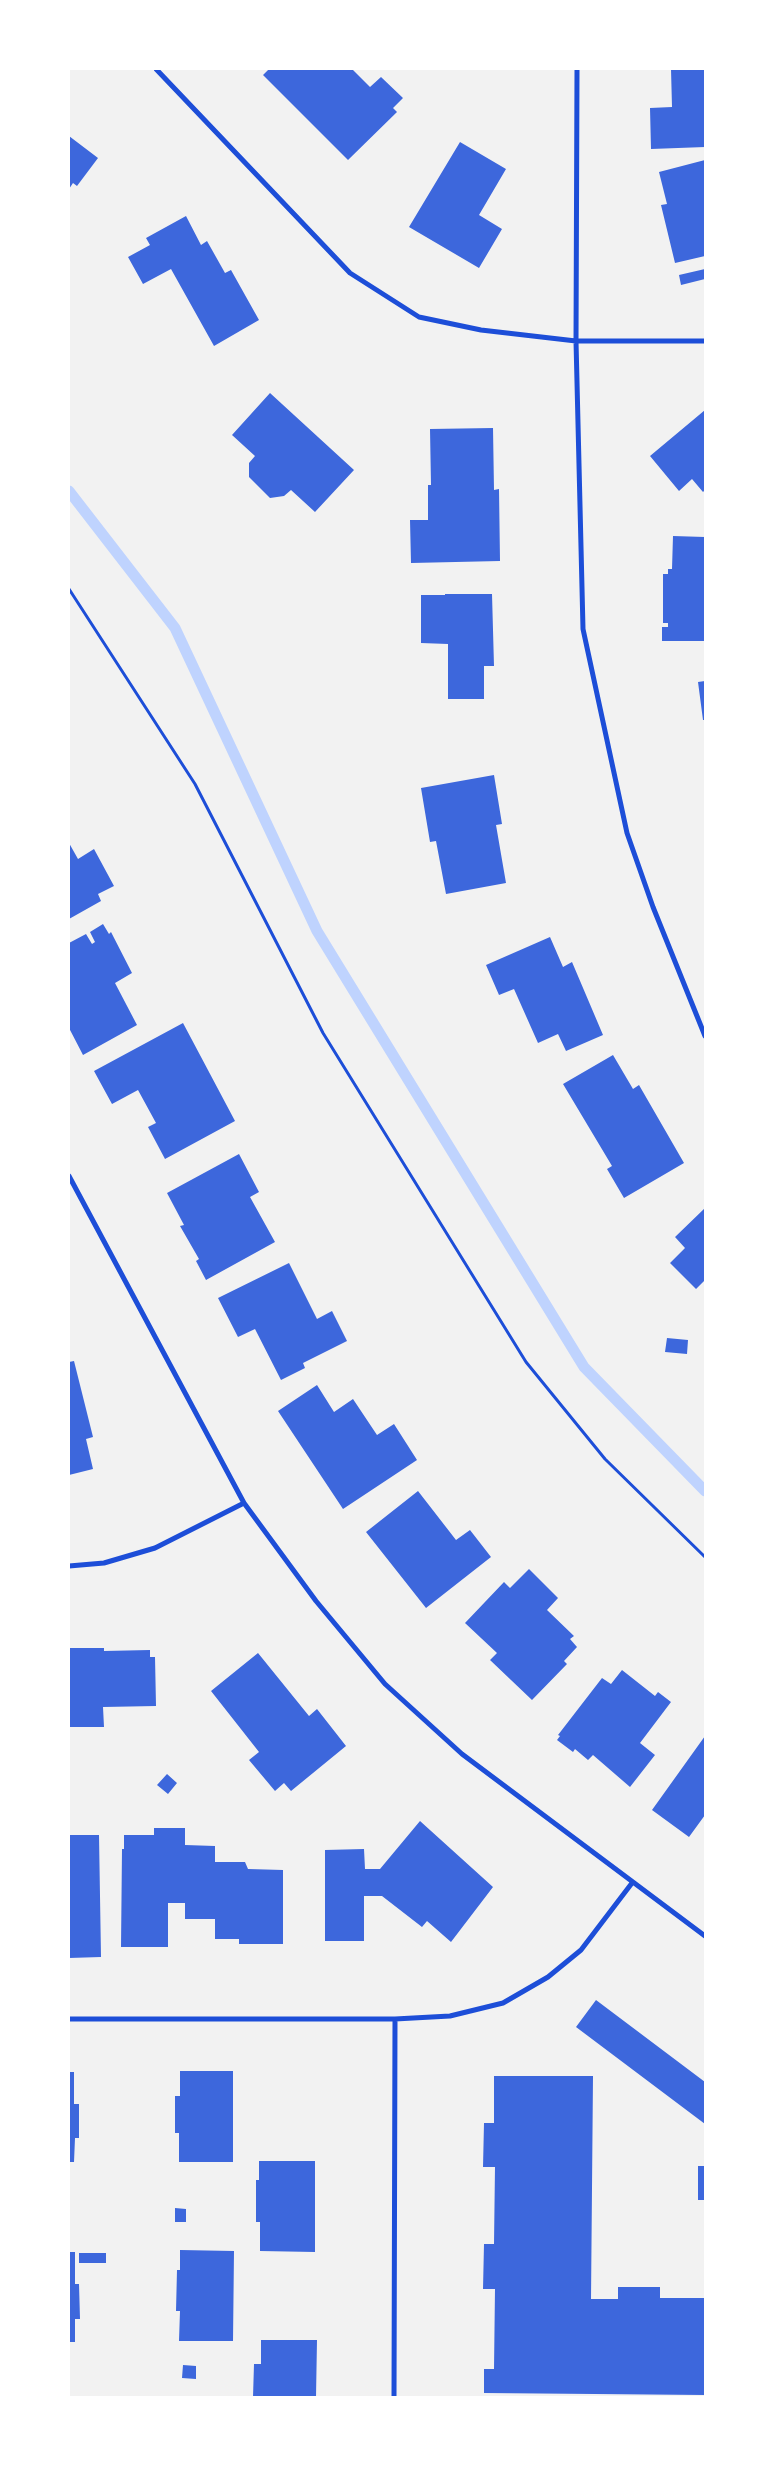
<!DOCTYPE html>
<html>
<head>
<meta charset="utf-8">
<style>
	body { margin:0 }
	#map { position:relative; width:774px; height:2466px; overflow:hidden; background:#f2f2f2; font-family:Georgia,serif }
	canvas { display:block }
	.frame { position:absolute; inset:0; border:70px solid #fff; pointer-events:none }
</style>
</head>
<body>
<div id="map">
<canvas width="774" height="2466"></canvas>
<div class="frame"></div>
</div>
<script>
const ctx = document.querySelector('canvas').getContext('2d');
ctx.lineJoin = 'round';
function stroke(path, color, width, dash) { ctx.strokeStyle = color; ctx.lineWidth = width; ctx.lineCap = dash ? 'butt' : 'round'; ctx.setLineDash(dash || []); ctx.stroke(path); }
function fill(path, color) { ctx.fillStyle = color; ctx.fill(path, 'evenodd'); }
stroke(new Path2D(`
	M69 491 175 628 317 931 584 1367 705 1491`), '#bfd3fe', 11);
fill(new Path2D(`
	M269 69H352L370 87 381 77 403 98 393 108 397 112 348 160 263 75Z
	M671 69H705V147L651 149 650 108 672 107Z
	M69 136 98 158 77 186 73 183 69 189Z
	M460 142 506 169 479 215 502 229 479 268 409 227Z
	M705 160V256L675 263 661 205 667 204 659 172Z
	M186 216 201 245 207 241 225 273 231 270 259 320 214 346 171 269 143 284 128 257 150 245 146 238Z
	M705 269V279L681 285 679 275Z
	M270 393 354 470 315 512 291 490 284 496 270 498 249 477V463L255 456 232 435Z
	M705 410V490L703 492 692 479 679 491 650 456Z
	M493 428 494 490 499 489 500 561 411 563 410 520H428V485H431L430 429Z
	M673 536 705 537V641H662V627H668V623H663V574H668V569H672Z
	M445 594H492L494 666H484V699H448V644L421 643V595H445Z
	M705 681V720H703L698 682Z
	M494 775 502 824 496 825 506 883 446 894 436 841 430 842 421 788Z
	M69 843 78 859 94 849 114 886 98 894 101 901 69 919Z
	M103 924 109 934 111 932 132 973 115 983 137 1025 83 1055 69 1028V943L86 934 92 944 95 942 90 932Z
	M550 937 563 967 572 962 603 1035 566 1051 558 1034 538 1043 514 989 499 995 486 965Z
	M183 1023 235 1121 165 1159 148 1127 156 1123 138 1090 112 1104 94 1071Z
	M613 1055 633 1089 639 1085 684 1163 624 1198 607 1169 612 1166 563 1084Z
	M239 1154 259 1192 250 1197 275 1242 206 1280 196 1261 199 1259 180 1226 184 1225 167 1193Z
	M705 1208V1280L696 1289 670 1263 685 1248 675 1237Z
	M289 1263 317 1319 332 1311 347 1341 303 1363 305 1368 281 1380 255 1329 238 1337 218 1298Z
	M667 1338 688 1340 687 1354 665 1352Z
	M74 1361 93 1437 86 1439 93 1469 69 1475V1362Z
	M317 1385 334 1412 353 1399 377 1435 394 1424 417 1460 343 1509 278 1411Z
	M418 1491 456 1540 470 1530 491 1557 426 1608 366 1532Z
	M529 1569 558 1598 547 1610 574 1636 570 1639 577 1647 564 1661 567 1664 532 1700 490 1660 497 1653 465 1623 504 1582 510 1588Z
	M69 1648H104V1651L150 1650V1657H155L156 1706 103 1707 104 1727H70Z
	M258 1653 309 1716 317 1709 346 1746 291 1791 284 1783 275 1791 249 1760 259 1752 211 1691Z
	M622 1670 655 1696 658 1692 671 1702 640 1743 655 1755 630 1787 593 1755 588 1760 575 1749 573 1752 557 1740 560 1736 558 1735 602 1678 611 1684Z
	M705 1736V1815L689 1837 652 1810Z
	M167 1774 177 1783 168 1794 157 1785Z
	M420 1821 493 1887 451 1942 427 1921 422 1927 382 1896H364V1941H325V1850L364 1849 365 1869H380Z
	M154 1828H185V1845L215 1846V1862H245L248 1869 283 1870V1944H239V1939H215V1919H185V1903H168V1947H121L122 1849H124V1835H154Z
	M69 1835H99L101 1957 69 1958Z
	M596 2000 705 2082V2124L576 2027Z
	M180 2071H233V2162H179V2133H175V2096H180Z
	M69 2072H74V2104H79V2138H75L74 2162H69Z
	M494 2076H593L591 2299H618V2287H660V2298H705V2395L484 2393V2369H494L495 2289H483L484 2244H494L495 2167H483L484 2123H494Z
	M259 2161H315V2252L260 2251V2222H256V2180H259Z
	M698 2166H705V2200H698Z
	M175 2208 186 2209V2222H175Z
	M180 2250 234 2251 233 2341H179L180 2311H176L177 2270H180Z
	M69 2252H75V2284H79L80 2319H75V2342H69Z
	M79 2253H106V2263H79Z
	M261 2340H317L316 2397H253L254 2364H261Z
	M183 2365 196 2366V2379L182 2378Z`), '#3d67dc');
stroke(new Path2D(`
	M69 589 195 784 323 1033 526 1362 605 1459 705 1557`), '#1d4ed8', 3);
stroke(new Path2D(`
	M156 69 350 273 419 317 481 330 576 341H705
	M577 69 576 341 583 629 627 833 653 907 705 1036
	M69 1176 244 1503 316 1601 385 1684 462 1754 705 1936
	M69 1566 104 1563 155 1548 244 1503
	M69 2019H395L450 2016 503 2003 548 1977 581 1950 632 1883
	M394 2397 395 2019`), '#1d4ed8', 5);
</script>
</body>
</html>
